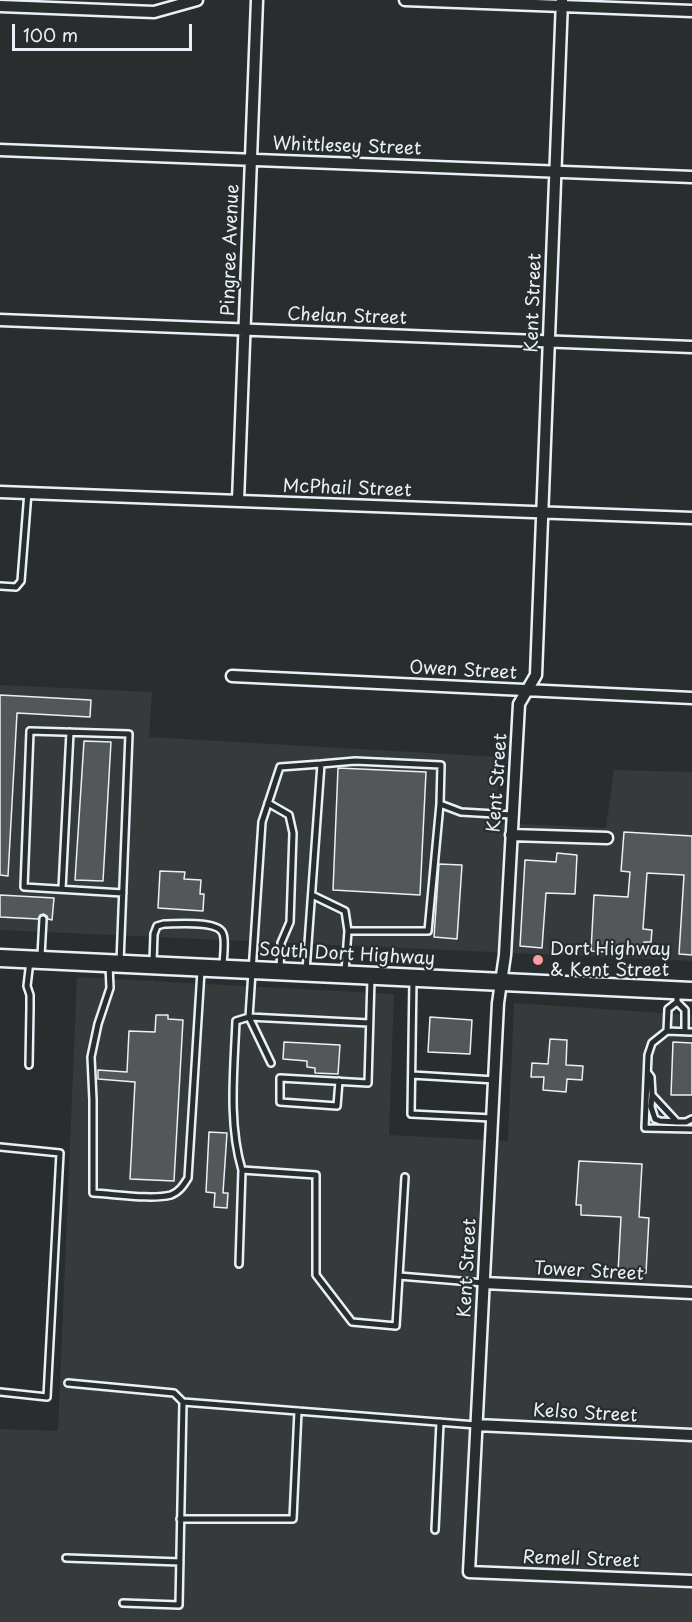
<!DOCTYPE html>
<html>
<head>
<meta charset="utf-8">
<style>
	body { margin:0 }
	#map { position:relative; width:692px; height:1622px; overflow:hidden; background:#2a2d2e; font-family:"Playpen Sans",sans-serif }
	canvas { display:block }
	.scale { position:absolute; left:12px; top:24px; width:180px; height:27px; box-sizing:border-box; border:3px solid #e8f1f8; border-top:0; padding-left:8px; font-size:18px; line-height:21px; white-space:nowrap; color:#e8f1f8; -webkit-text-stroke:4px #2a2d2e; paint-order:stroke }
</style>
</head>
<body>
<div id="map">
<canvas width="692" height="1622"></canvas>
<div class="scale">100 m</div>
</div>
<script>
const ctx = document.querySelector('canvas').getContext('2d');
ctx.lineJoin = 'round';
function fill(path, color) { ctx.fillStyle = color; ctx.fill(path, 'evenodd'); }
function stroke(path, color, width, dash) { ctx.strokeStyle = color; ctx.lineWidth = width; ctx.lineCap = dash ? 'butt' : 'round'; ctx.setLineDash(dash || []); ctx.stroke(path); }
function drawText(font, color, halo, rows, align = 'center') {
  ctx.font = font + ' "Playpen Sans",sans-serif'; ctx.lineWidth = 4.5; ctx.setLineDash([]); ctx.textBaseline = 'middle'; ctx.strokeStyle = halo; ctx.fillStyle = color; for (const [text, x, y, turn = 0] of rows) {
    ctx.save(); ctx.translate(x, y); ctx.rotate((+turn || 0) * Math.PI / 180); ctx.textAlign = isNaN(turn) ? turn : align; if (halo) ctx.strokeText(text, 0, 0); ctx.fillText(text, 0, 0); ctx.restore();
  }
}
fill(new Path2D(`
	M0 685 152 692 149 737 499 757 496 823 606 828 614 770 692 772V961L0 930Z
	M77 977 394 994 389 1135 508 1141 514 1003 692 1015V1622H0V1429L58 1431Z`), '#363a3b');
const building = new Path2D(`
	M0 695 91 700 90 717 17 713 8 876 0 875Z
	M84 741 111 742 103 881 75 880Z
	M338 768 426 772 420 895 333 890Z
	M624 832 692 836V955L679 954 684 875 647 873 643 929 652 930 651 942H644L643 951 620 949V953L591 951 594 895 628 897 630 872 621 871Z
	M557 853 577 855 575 894 546 893 542 948 520 946 525 860 556 862Z
	M439 864 462 865 457 939 434 937Z
	M160 871 185 872 184 879 201 880 200 894H204L203 911 158 908Z
	M0 895 54 898 52 920 48 919 47 916 44 914 40 915 38 919 0 917Z
	M156 1015H168V1019L183 1020 174 1181 130 1179 135 1082 98 1079V1070L127 1072 129 1031 155 1032Z
	M430 1017 472 1020 470 1054 428 1052Z
	M550 1039 567 1040 566 1065 583 1066 582 1080 567 1079 566 1092 543 1090 544 1077H531L532 1063 548 1064Z
	M284 1042 340 1045 338 1074 315 1073V1068L307 1067V1061L283 1059Z
	M673 1042 692 1043V1095H671Z
	M209 1132 227 1133 223 1193H228L227 1208 214 1207 215 1193 206 1192Z
	M579 1161 642 1164 639 1217 649 1218 646 1273 618 1272 621 1217 581 1215V1205H576Z`);
fill(building, '#535759');
stroke(building, '#e8f1f8', 1.5);
const service = new Path2D(`
	M0 586 16 587 21 581 28 492
	M268 803 289 815 293 833 290 922 281 943 280 970
	M62 889 70 732
	M312 895 345 911 348 931
	M41 956 43 919
	M120 962 129 734 30 731 24 887 123 893
	M153 962 154 934 157 926 164 924C177 924 219 920 223 934 226 941 223 958 223 967
	M109 965 110 988 98 1024 91 1057 93 1100V1193C115 1194 151 1200 171 1195 179 1192 183 1186 188 1178L201 971
	M306 971 321 764 355 761 441 765 440 804 461 812 512 815
	M345 971 348 931H428L440 804
	M413 979 411 1114 492 1118
	M677 994V1002L685 1010V1031
	M369 1023 249 1017 236 1021C234 1070 228 1123 242 1170L316 1175V1275L352 1322 396 1326 405 1177
	M667 1031 668 1009 677 1002
	M692 1032 667 1031 652 1043 648 1055 645 1128 692 1129
	M271 1063 249 1017 262 822 280 767 321 764
	M29 1065 30 1008V995L27 986 30 961
	M648 1073 651 1077 652 1095 677 1122H686L692 1119
	M412 1075 495 1080
	M339 1081 337 1106 280 1102V1078L368 1083 371 978
	M652 1095 651 1107 655 1119 660 1121 677 1122
	M0 1147 60 1153 47 1397 0 1392
	M239 1264 242 1170
	M399 1276 484 1283
	M68 1383 174 1393 183 1402
	M180 1519H293L298 1411
	M435 1530 440 1422
	M66 1558 180 1562
	M123 1603 179 1605 183 1402 476 1425`);
const minor = new Path2D(`
	M405 0 692 11
	M562 0 536 675 519 704 505 955 498 1003 469 1572 692 1581
	M0 6 154 12 197 0
	M0 150 692 177
	M0 320 692 347
	M0 492 692 518
	M238 501 257 0
	M232 676 692 698
	M511 835 607 838
	M484 1283 692 1293
	M476 1425 692 1435`);
const primary = new Path2D(`
	M0 958 692 991`);
stroke(service, '#e8f1f8', 10);
stroke(minor, '#e8f1f8', 15);
stroke(primary, '#e8f1f8', 21);
stroke(service, '#2a2d2e', 5);
stroke(minor, '#2a2d2e', 10);
stroke(primary, '#2a2d2e', 16);
for (const [x, y, r, color] of [
	[538,960,6,"#ff9aa2"]
]) { const dot = new Path2D(); dot.arc(x, y, r, 0, 2 * Math.PI); ctx.fillStyle = color; ctx.fill(dot); stroke(dot, '#2a2d2e', 2); }
drawText('18px', '#e8f1f8', '#2a2d2e', [
	["Whittlesey Street",347,147,2],
	["Pingree Avenue",231,250,-88],
	["Kent Street",534,303,-88],
	["Chelan Street",347,317,2],
	["McPhail Street",347,489,2],
	["Owen Street",463,671,3],
	["Kent Street",498,783,-86],
	["South Dort Highway",347,955,3],
	["Kent Street",468,1268,-87],
	["Tower Street",589,1272,3],
	["Kelso Street",585,1414,3],
	["Remell Street",581,1560,2]
]);
drawText('18px', '#e8f1f8', '#2a2d2e', [
	["Dort Highway",550,950],
	["& Kent Street",550,971]
], 'left');
</script>
</body>
</html>
